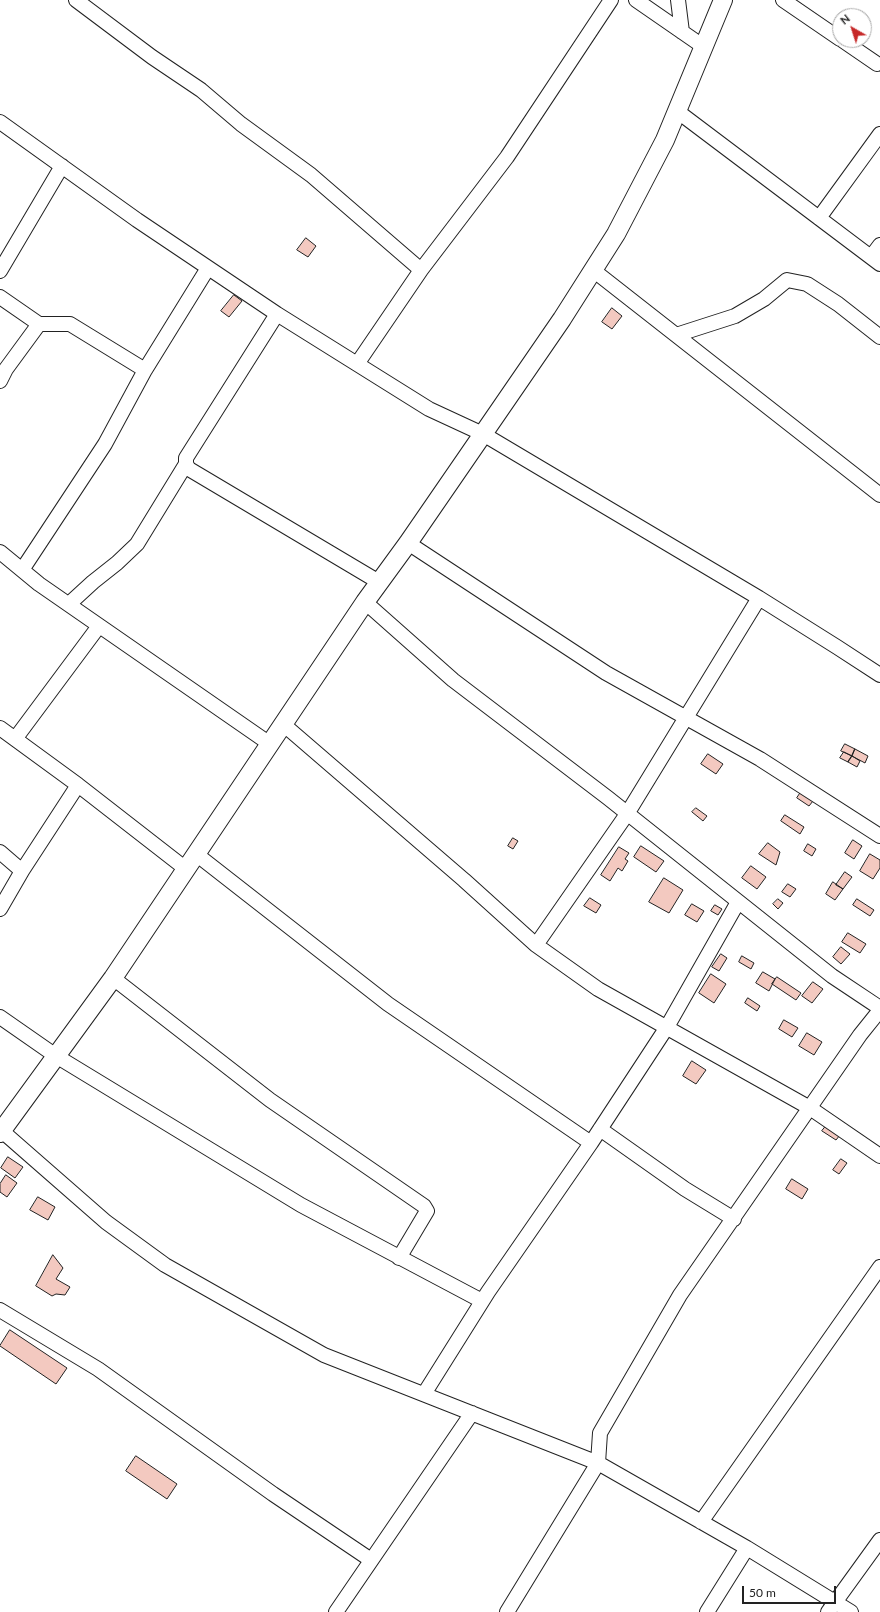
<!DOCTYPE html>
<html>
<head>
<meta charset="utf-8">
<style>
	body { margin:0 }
	#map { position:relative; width:880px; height:1612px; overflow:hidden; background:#fff; font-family:Lato,sans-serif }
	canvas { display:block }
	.north { position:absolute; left:832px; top:8px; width:40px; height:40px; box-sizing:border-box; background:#fff; border:1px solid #a7a7a7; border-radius:50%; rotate:321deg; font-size:11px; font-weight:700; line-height:16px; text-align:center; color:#222 }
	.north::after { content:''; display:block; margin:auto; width:14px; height:18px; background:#c62828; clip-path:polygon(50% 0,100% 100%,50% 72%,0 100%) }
	.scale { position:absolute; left:742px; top:1586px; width:94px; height:18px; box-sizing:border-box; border:2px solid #222; border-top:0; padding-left:5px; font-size:12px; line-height:14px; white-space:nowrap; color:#222; -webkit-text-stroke:3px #fff; paint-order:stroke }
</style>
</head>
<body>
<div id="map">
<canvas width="880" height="1612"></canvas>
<div class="north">N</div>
<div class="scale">50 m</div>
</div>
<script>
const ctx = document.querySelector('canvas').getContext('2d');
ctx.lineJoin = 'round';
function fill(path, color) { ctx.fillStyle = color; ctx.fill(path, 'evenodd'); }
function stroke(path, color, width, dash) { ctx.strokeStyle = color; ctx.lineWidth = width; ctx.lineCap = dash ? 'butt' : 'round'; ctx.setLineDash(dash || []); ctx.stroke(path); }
const building = new Path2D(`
	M306 238 316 246 308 257 297 250Z
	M234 295 242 301 229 317 221 311Z
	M612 308 622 316 612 329 602 322Z
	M845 744 855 749 852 756 841 751Z
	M855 749 868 756 865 763 852 756Z
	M844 752 852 756 848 762 840 758Z
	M708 754 723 764 716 774 701 764Z
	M852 756 860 761 857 767 848 762Z
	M801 792 813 801 809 806 797 798Z
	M696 808 707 816 703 821 692 812Z
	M785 815 804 827 800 834 781 821Z
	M513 838 518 841 513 849 508 846Z
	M853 840 862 846 854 859 845 853Z
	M768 843 780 852 776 865 759 854Z
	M808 844 816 849 812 856 804 851Z
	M641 846 664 861 656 872 634 857Z
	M619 847 629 853 625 859 628 861 622 871 618 868 610 881 601 875Z
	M870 854 880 860V868L873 879 860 871Z
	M751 866 766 877 757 889 742 878Z
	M845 872 852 877 843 889 836 885Z
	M664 878 683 890 669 913 649 902Z
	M833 882 843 889 835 900 826 894Z
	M788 884 796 889 790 897 782 892Z
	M590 898 601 905 596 913 584 906Z
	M778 899 783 903 778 909 773 904Z
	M857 899 874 910 870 916 853 905Z
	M692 904 704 911 697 922 685 915Z
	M715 905 722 909 718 915 711 911Z
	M848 933 866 944 860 953 842 942Z
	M841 947 850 954 841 964 833 957Z
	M721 954 727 958 719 971 712 967Z
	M742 956 754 963 751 969 739 962Z
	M763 972 775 979 769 991 756 983Z
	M711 974 726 984 714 1003 699 993Z
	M777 977 801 993 796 1000 772 984Z
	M813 982 823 989 812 1003 802 996Z
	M748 998 760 1006 757 1011 745 1003Z
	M784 1020 798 1028 792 1037 779 1029Z
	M807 1033 822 1042 814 1055 799 1046Z
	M692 1061 706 1070 696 1084 683 1076Z
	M826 1126 840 1135 836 1140 822 1131Z
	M8 1157 23 1167 15 1178 1 1168Z
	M841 1159 847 1163 839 1174 833 1170Z
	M6 1175 17 1183 7 1197 0 1192V1184Z
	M792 1179 808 1189 802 1199 786 1189Z
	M38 1197 55 1207 48 1220 30 1210Z
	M53 1255 63 1268 56 1279 70 1287 65 1295 56 1294 52 1296 36 1286Z
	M10 1330 67 1368 56 1384 0 1346Z
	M136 1456 177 1484 167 1499 126 1471Z`);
fill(building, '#f3c9c0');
stroke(building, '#222', 1);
const minor = new Path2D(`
	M76 0 152 57 201 90 241 124 311 175 421 270 357 364
	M636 0 704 47
	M678 0 682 32
	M783 0 840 39
	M842 40 877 64
	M677 111 880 264
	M0 122 137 220 277 314 429 409 483 434 759 598 837 647 880 675
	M819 218 880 134
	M871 257 880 245
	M421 270 507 157 611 0
	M593 270 880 495
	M0 271 62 166
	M0 297 39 324 6 369 0 381
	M39 324H70L145 370
	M676 335 735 316 764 299 787 280 807 284 838 304 880 337
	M186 464 189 469 379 582
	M408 543 606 673 760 759 880 836
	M0 552 39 584 270 744
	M22 570 105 444 145 370 208 268
	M365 602 453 680 608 798 832 976 880 1008
	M69 604 93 582 117 563 137 544 186 464V458L277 314
	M283 724 464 880 536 945 598 989 810 1108 880 1156
	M0 728 78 785 186 869
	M15 739 99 626
	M0 852 22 871
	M196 854 388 1004 591 1143
	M0 909 22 871 78 785
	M536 945 627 814 759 598
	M113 978 270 1100 424 1206 427 1211 399 1258
	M0 1017 56 1056 301 1205 482 1301
	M600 1129 685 1189 734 1219
	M2 1131 106 1222 165 1265 324 1355 598 1463 747 1548 851 1612
	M0 1310 98 1369 273 1494 371 1560
	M424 1394 488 1292 591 1143 667 1027 738 902
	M701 1522 880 1267
	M336 1612 472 1413
	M507 1612 598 1463 600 1433 680 1295 860 1035 880 1010
	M707 1612 747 1548
	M828 1612 880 1540`);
const major = new Path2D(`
	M0 1133 113 978 365 602 408 543 483 434 562 319 616 234 665 140 723 0`);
stroke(minor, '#222', 16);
stroke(major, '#222', 20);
stroke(minor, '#fff', 14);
stroke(major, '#fff', 18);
</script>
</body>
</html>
